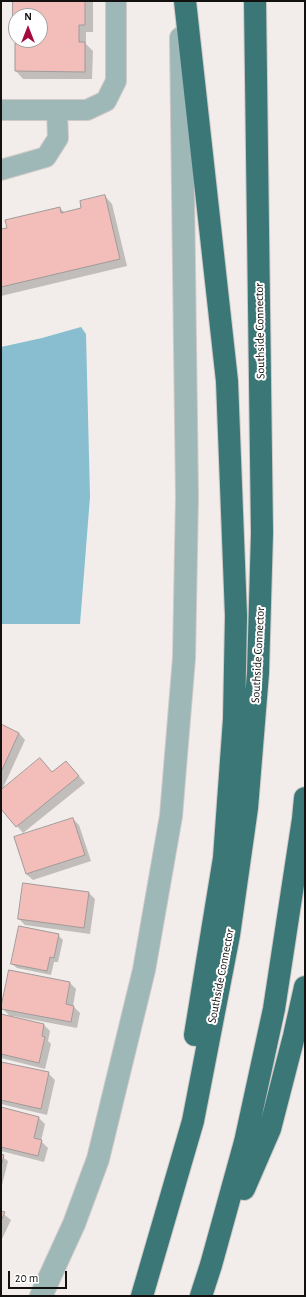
<!DOCTYPE html>
<html>
<head>
<meta charset="utf-8">
<style>
	body { margin:0 }
	#map { position:relative; width:306px; height:1297px; overflow:hidden; background:#f2edea; font-family:"Alegreya Sans",sans-serif }
	canvas { display:block }
	.frame { position:absolute; inset:0; border:2px solid #121110; pointer-events:none }
	.north { position:absolute; left:8px; top:8px; width:40px; height:40px; box-sizing:border-box; background:#fff; border:1px solid #a0a09f; border-radius:50%; rotate:0deg; font-size:11px; font-weight:700; line-height:16px; text-align:center; color:#121110 }
	.north::after { content:''; display:block; margin:auto; width:14px; height:18px; background:#a40a3d; clip-path:polygon(50% 0,100% 100%,50% 72%,0 100%) }
	.scale { position:absolute; left:8px; top:1271px; width:59px; height:18px; box-sizing:border-box; border:2px solid #121110; border-top:0; padding-left:5px; font-size:12px; line-height:14px; white-space:nowrap; color:#121110; -webkit-text-stroke:3px #fff; paint-order:stroke }
</style>
</head>
<body>
<div id="map">
<canvas width="306" height="1297"></canvas>
<div class="frame"></div>
<div class="north">N</div>
<div class="scale">20 m</div>
</div>
<script>
const ctx = document.querySelector('canvas').getContext('2d');
ctx.lineJoin = 'round';
function fill(path, color) { ctx.fillStyle = color; ctx.fill(path, 'evenodd'); }
function stroke(path, color, width, dash) { ctx.strokeStyle = color; ctx.lineWidth = width; ctx.lineCap = dash ? 'butt' : 'round'; ctx.setLineDash(dash || []); ctx.stroke(path); }
function drawText(font, color, halo, rows, align = 'center') {
  ctx.font = font + ' "Alegreya Sans",sans-serif'; ctx.lineWidth = 4; ctx.setLineDash([]); ctx.textBaseline = 'middle'; ctx.strokeStyle = halo; ctx.fillStyle = color; for (const [text, x, y, turn = 0] of rows) {
    ctx.save(); ctx.translate(x, y); ctx.rotate((+turn || 0) * Math.PI / 180); ctx.textAlign = isNaN(turn) ? turn : align; if (halo) ctx.strokeText(text, 0, 0); ctx.fillText(text, 0, 0); ctx.restore();
  }
}
fill(new Path2D(`
	M81 327 86 334 90 497 80 624H1V347L42 338Z`), '#88becf');
fill(new Path2D(`
	M14 1H93V32H86V44L93 51 92 79H23L16 71V44H22V40H40V16H16V27L14 25Z
	M105 196 112 204 127 266 1 296V230L60 208 65 213 83 209Z
	M1 725 19 733 25 740 2 790 52 773 72 768 85 783 23 833 1 807Z
	M73 819 79 825 91 861 33 880 26 874Z
	M89 893 95 899 90 934 25 925 19 919Z
	M58 935 63 940 58 962H54L51 975 17 968 12 964Z
	M9 972 70 983 76 989 73 1006 80 1013 77 1028 13 1016 12 1017 44 1025 50 1031 48 1041 51 1044 45 1069 1 1058V1015L11 1017 2 1008Z
	M1 1063 48 1073 55 1080 47 1115 1 1104Z
	M1 1108 39 1118 45 1124 41 1141 48 1148 44 1162 1 1151Z
	M1 1156 8 1161 2 1185H1Z
	M1 1212 11 1220 1 1241Z`), '#0003');
const building = new Path2D(`
	M13 1H85V25H79V42H85V72L15 71V43H21V40H40V16H16V26H13Z
	M105 195 120 259 1 287V229L7 228 5 220 60 207 61 213 81 208 80 201Z
	M1 724 19 733 1 772Z
	M40 758 52 772 66 761 79 776 16 827 1 809V790Z
	M73 818 85 855 26 874 14 837Z
	M23 883 89 892 84 928 18 919Z
	M19 926 59 934 54 958 50 957 47 971 11 964Z
	M9 970 70 982 66 1004 74 1006 71 1022 1 1009Z
	M1 1014 44 1024 42 1036 45 1037 39 1063 1 1054Z
	M1 1062 49 1072 41 1109 1 1100Z
	M1 1107 39 1117 34 1138 42 1140 38 1156 1 1147Z
	M1 1154 4 1155 1 1167Z
	M1 1211 5 1212 1 1221Z`);
fill(building, '#f3beb9');
stroke(building, '#9f9a99', 1);
const minor = new Path2D(`
	M1 110H87L106 101 116 81V1
	M1 170 46 157 58 138 57 111`);
const tertiary = new Path2D(`
	M41 1296 74 1224 98 1159 144 970 171 816 184 658 187 497 181 38`);
const motorway = new Path2D(`
	M185 1 227 381 236 616 234 719 224 858 195 1035
	M244 1189 270 1129 294 1036 305 987
	M142 1296 193 1121 229 935 247 808 258 673 262 533 255 1
	M201 1296 211 1265 245 1142 274 1009 303 819 305 798`);
stroke(minor, '#cecac7', 22);
stroke(tertiary, '#cecac7', 24);
stroke(motorway, '#cecac7', 24);
stroke(minor, '#9eb7b7', 20);
stroke(tertiary, '#9eb7b7', 22);
stroke(motorway, '#3c7777', 22);
drawText('12px', '#121110', '#fff', [
	["Southside Connector",260,331,-91],
	["Southside Connector",258,655,-87],
	["Southside Connector",221,976,-79]
]);
</script>
</body>
</html>
